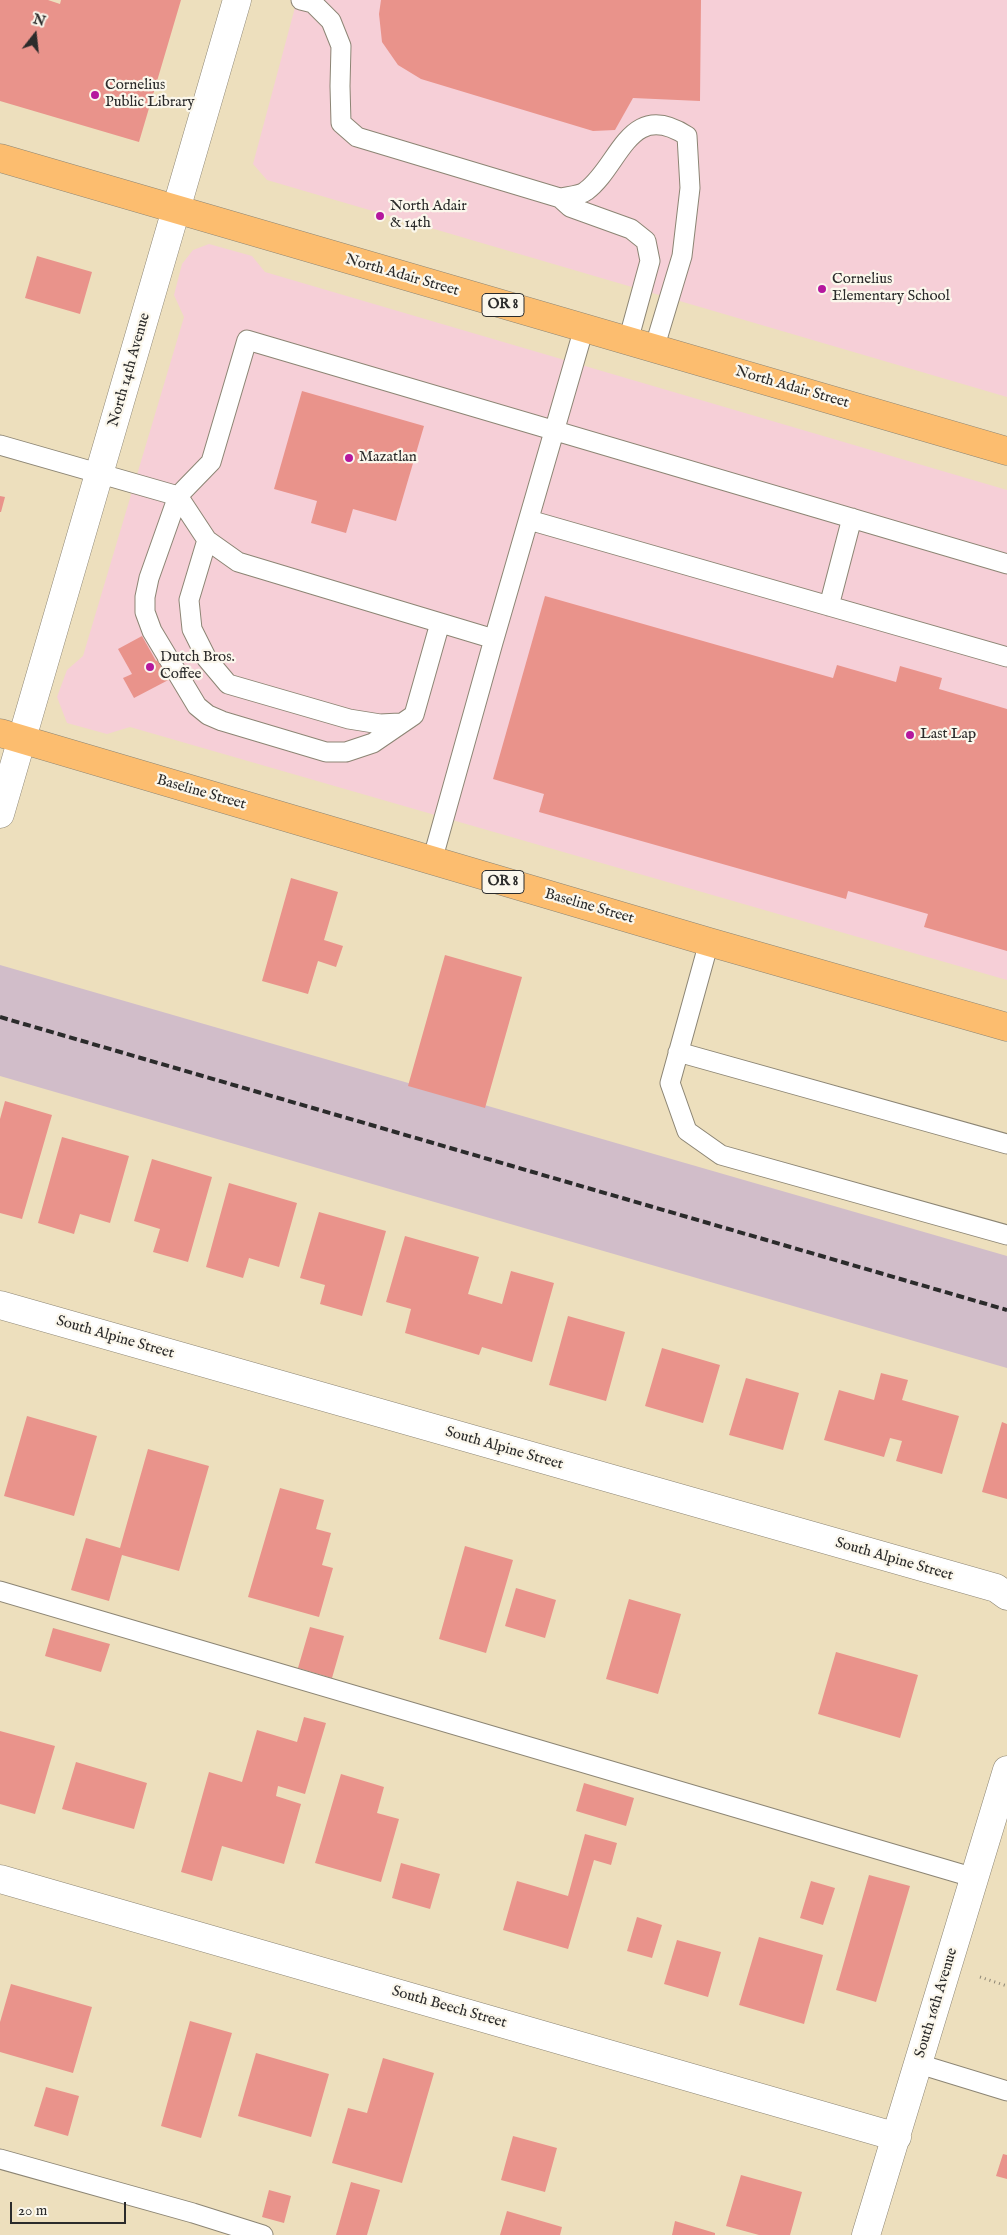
<!DOCTYPE html>
<html>
<head>
<meta charset="utf-8">
<style>
	body { margin:0 }
	#map { position:relative; width:1007px; height:2235px; overflow:hidden; background:#eddfbd; font-family:"IM FELL English",serif }
	canvas { display:block }
	.north { position:absolute; left:10px; top:10px; width:50px; height:50px; -webkit-text-stroke:4px #fbf7ec; paint-order:stroke; rotate:16deg; font-size:14px; font-weight:700; line-height:20px; text-align:center; color:#2b2b2b }
	.north::after { content:''; display:block; margin:auto; width:18px; height:22px; background:#2b2b2b; clip-path:polygon(50% 0,100% 100%,50% 72%,0 100%) }
	.scale { position:absolute; left:10px; top:2202px; width:116px; height:22px; box-sizing:border-box; border:2px solid #2b2b2b; border-top:0; padding-left:6px; font-size:15px; line-height:18px; white-space:nowrap; color:#2b2b2b; -webkit-text-stroke:4px #fbf7ec; paint-order:stroke }
</style>
</head>
<body>
<div id="map">
<canvas width="1007" height="2235"></canvas>
<div class="north">N</div>
<div class="scale">20 m</div>
</div>
<script>
const ctx = document.querySelector('canvas').getContext('2d');
ctx.lineJoin = 'round';
function fill(path, color) { ctx.fillStyle = color; ctx.fill(path, 'evenodd'); }
function stroke(path, color, width, dash) { ctx.strokeStyle = color; ctx.lineWidth = width; ctx.lineCap = dash ? 'butt' : 'round'; ctx.setLineDash(dash || []); ctx.stroke(path); }
function drawText(font, color, halo, rows, align = 'center') {
  ctx.font = font + ' "IM FELL English",serif'; ctx.lineWidth = 4.5; ctx.setLineDash([]); ctx.textBaseline = 'middle'; ctx.strokeStyle = halo; ctx.fillStyle = color; for (const [text, x, y, turn = 0] of rows) {
    ctx.save(); ctx.translate(x, y); ctx.rotate((+turn || 0) * Math.PI / 180); ctx.textAlign = isNaN(turn) ? turn : align; if (halo) ctx.strokeText(text, 0, 0); ctx.fillText(text, 0, 0); ctx.restore();
  }
}
fill(new Path2D(`
	M297 0H1007V397L267 180 253 164Z
	M209 244 252 256 265 272 1007 490V980L130 727 107 734 67 723 57 697 67 670 83 656 184 317 174 295 182 264 193 250Z`), '#f6cfd7');
fill(new Path2D(`
	M0 965 1007 1256V1368L0 1076Z`), '#d1bdc9');
fill(new Path2D(`
	M0 0H48L60 4 61 0H181L139 142 0 101Z
	M381 0H701L700 101 633 98 615 130 593 131 421 79 398 65 382 42 379 14Z
	M37 256 92 272 80 314 25 298Z
	M302 391 424 426 396 521 353 509 346 533 311 523 317 501 274 489Z
	M0 496 5 497 1 512H0Z
	M545 596 833 678 837 665 896 682 900 666 942 678 939 689 1007 709V951L924 927 928 914 848 891 846 899 539 812 544 794 493 779Z
	M142 636 156 661 165 656 176 676 134 698 123 678 132 674 118 649Z
	M291 878 338 892 324 940 343 946 336 967 318 961 308 994 262 981Z
	M445 955 522 977 485 1108 408 1086Z
	M5 1101 52 1115 22 1219 0 1213V1119Z
	M62 1137 129 1156 110 1223 80 1214 74 1234 38 1223Z
	M152 1159 212 1177 188 1262 153 1252 160 1229 134 1221Z
	M229 1183 297 1203 279 1267 249 1258 243 1278 206 1267Z
	M319 1212 386 1231 362 1316 320 1304 325 1285 300 1278Z
	M405 1236 479 1257 468 1294 502 1304 511 1271 554 1283 532 1362 482 1347 479 1355 405 1333 411 1309 386 1302Z
	M568 1316 625 1332 606 1401 549 1385Z
	M662 1348 720 1365 703 1423 645 1406Z
	M881 1373 908 1380 902 1400 959 1416 942 1474 896 1461 902 1441 890 1438 884 1457 824 1440 839 1390 874 1400Z
	M746 1378 799 1393 783 1450 729 1435Z
	M27 1416 97 1436 74 1516 4 1496Z
	M1002 1422 1007 1424V1499L982 1492Z
	M148 1449 209 1466 179 1571 122 1555 109 1601 71 1590 86 1538 120 1548Z
	M280 1488 324 1500 316 1529 331 1533 322 1565 333 1568 319 1617 248 1597Z
	M465 1546 513 1560 486 1653 439 1639Z
	M516 1588 556 1600 545 1638 505 1626Z
	M629 1599 681 1614 658 1694 606 1679Z
	M310 1627 344 1636 332 1678 298 1668Z
	M53 1628 110 1644 101 1672 45 1656Z
	M836 1652 918 1675 900 1738 818 1714Z
	M304 1717 326 1723 305 1794 278 1786 276 1796 301 1804 284 1864 222 1846 212 1881 181 1872 209 1772 242 1782 257 1730 297 1742Z
	M0 1731 55 1746 35 1814 0 1804Z
	M76 1762 147 1783 134 1829 62 1809Z
	M341 1774 384 1787 377 1813 399 1819 381 1882 315 1863Z
	M584 1783 634 1798 626 1826 576 1811Z
	M585 1834 617 1843 611 1865 594 1860 568 1949 503 1930 517 1881 568 1896Z
	M401 1863 440 1874 430 1909 392 1898Z
	M869 1875 910 1886 876 2002 836 1990Z
	M811 1881 835 1888 823 1925 800 1918Z
	M637 1917 662 1925 652 1958 627 1951Z
	M759 1937 823 1955 804 2024 739 2005Z
	M677 1940 721 1952 708 1997 664 1984Z
	M11 1984 92 2007 73 2073 0 2052V2022Z
	M190 2021 232 2033 201 2138 161 2126Z
	M256 2053 329 2074 311 2137 238 2116Z
	M383 2058 434 2073 402 2183 332 2163 348 2108 367 2113Z
	M46 2087 79 2096 68 2136 34 2126Z
	M513 2136 557 2148 545 2192 501 2180Z
	M1003 2154 1007 2155V2179L996 2176Z
	M741 2175 802 2192 790 2235H759L726 2226Z
	M351 2182 380 2190 367 2235H336Z
	M269 2190 291 2196 284 2223 262 2217Z
	M507 2211 562 2227 560 2235H500Z
	M675 2221 715 2233V2235H672Z`), '#e9938b');
const lane = new Path2D(`
	M301 0 313 3 331 21 341 46 340 86 341 123 357 137 560 198 570 207 631 229 646 241 650 261 628 341
	M560 198C568 196 580 196 586 191 620 166 629 98 687 136L690 188 682 256 654 349
	M0 445 178 496 207 540 238 562 494 639 584 328
	M529 520 1007 657
	M207 540 189 600 192 629 207 659 228 684 349 719 380 724 400 723
	M829 606 852 518
	M440 623 414 715 373 743 346 752H326L222 721 208 715 197 706 152 631 145 612V597L149 578 178 496 211 462 247 340 1007 564
	M432 861 494 639
	M709 942 670 1083 687 1131 721 1155 1007 1235
	M678 1052 1007 1144
	M0 1591 975 1878
	M919 2064 1007 2091
	M0 2159 193 2213 263 2235`);
const street = new Path2D(`
	M0 814 237 0
	M0 1305 996 1588 1007 1596
	M0 1879 897 2137
	M866 2235 1007 1770`);
const highway = new Path2D(`
	M0 158 1007 451
	M0 733 709 942 1007 1027`);
stroke(lane, '#8c8574', 21);
stroke(street, '#8c8574', 29);
stroke(highway, '#8c8574', 29);
stroke(new Path2D(`
	M980 1977 1007 1986`), '#8c8574', 3, [1, 4]);
stroke(lane, '#fff', 19);
stroke(street, '#fff', 28);
stroke(highway, '#fcbd6f', 28);
stroke(new Path2D(`
	M0 1017 1007 1310`), '#2b2b2b', 4, [8, 4]);
for (const [x, y, r, color] of [
	[95,95,5,"#b5179e"],
	[380,216,5,"#b5179e"],
	[822,289,5,"#b5179e"],
	[349,458,5,"#b5179e"],
	[150,667,5,"#b5179e"],
	[910,735,5,"#b5179e"]
]) { const dot = new Path2D(); dot.arc(x, y, r, 0, 2 * Math.PI); ctx.fillStyle = color; ctx.fill(dot); stroke(dot, '#fbf7ec', 2); }
for (const [x, y, w] of [
	[503,305,42],
	[503,882,42]
]) { const box = new Path2D(); box.roundRect(x - w / 2, y - 11.5, w, 23, 4); ctx.fillStyle = '#fbf7ec'; ctx.fill(box); stroke(box, '#2b2b2b', 1); }
drawText('bold 14px', '#2b2b2b', null, [
	["OR 8",503,305],
	["OR 8",503,882]
]);
drawText('15px', '#2b2b2b', '#fbf7ec', [
	["Cornelius",105,86],
	["Public Library",105,103],
	["North Adair",390,207],
	["& 14th",390,224],
	["Cornelius",832,280],
	["Elementary School",832,297],
	["Mazatlan",359,458],
	["Dutch Bros.",160,658],
	["Coffee",160,675],
	["Last Lap",920,735]
], 'left');
drawText('15px', '#2b2b2b', '#fbf7ec', [
	["North Adair Street",402,276,16],
	["North 14th Avenue",130,370,-74],
	["North Adair Street",792,388,16],
	["Baseline Street",201,793,16],
	["Baseline Street",589,907,16],
	["South Alpine Street",115,1338,16],
	["South Alpine Street",504,1449,16],
	["South Alpine Street",894,1560,16],
	["South 16th Avenue",937,2003,-73],
	["South Beech Street",449,2008,16]
]);
</script>
</body>
</html>
